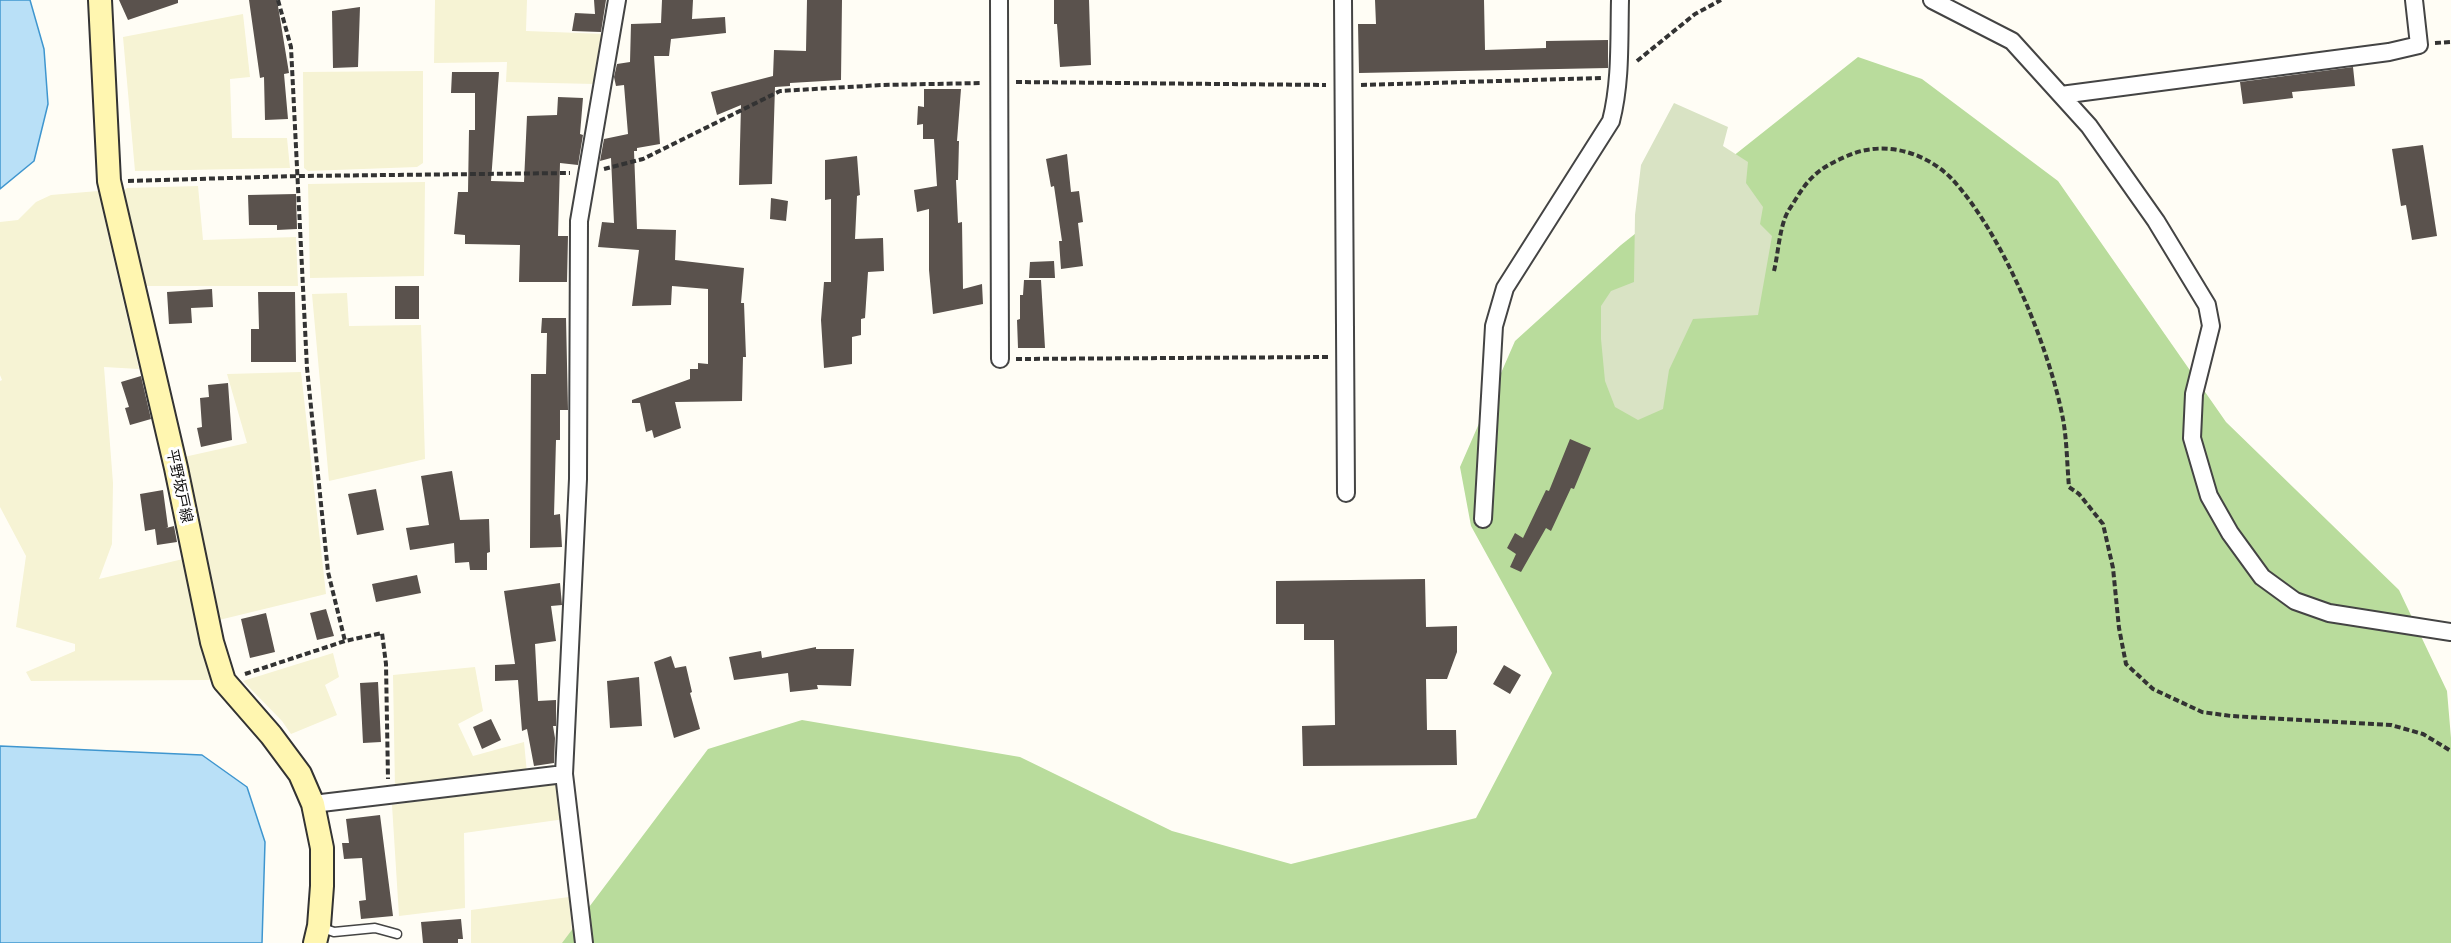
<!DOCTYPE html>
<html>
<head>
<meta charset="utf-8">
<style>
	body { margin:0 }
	canvas { display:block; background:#fffdf5 }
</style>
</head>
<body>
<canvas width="2451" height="943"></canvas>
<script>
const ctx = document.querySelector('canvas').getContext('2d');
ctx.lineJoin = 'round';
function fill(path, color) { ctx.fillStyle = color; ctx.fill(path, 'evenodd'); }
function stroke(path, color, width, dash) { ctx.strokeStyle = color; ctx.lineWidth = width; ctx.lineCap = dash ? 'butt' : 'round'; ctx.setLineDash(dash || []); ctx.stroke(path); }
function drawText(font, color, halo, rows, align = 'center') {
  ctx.font = font + ' "PT Serif","Noto Sans JP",serif'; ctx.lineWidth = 6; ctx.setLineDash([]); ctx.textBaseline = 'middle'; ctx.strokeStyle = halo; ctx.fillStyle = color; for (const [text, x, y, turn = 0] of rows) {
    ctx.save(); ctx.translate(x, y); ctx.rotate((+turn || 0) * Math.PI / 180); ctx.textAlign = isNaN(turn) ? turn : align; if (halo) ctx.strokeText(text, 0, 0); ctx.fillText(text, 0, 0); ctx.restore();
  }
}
fill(new Path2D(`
	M435 0H527L526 31 606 34 595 84 506 82 507 62 434 63Z
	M243 14 250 77 230 79 232 138H287L290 168 135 171 123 37Z
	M423 71V163L417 167 308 171 304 168 303 72Z
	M425 182 424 276 310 278 308 184Z
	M198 186 203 240 296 237 298 286H138L121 193 127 188Z
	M98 191 139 369 104 367 113 483 112 544 99 579 183 559 212 680 31 681 26 672 75 651V644L16 627 26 556 0 507V381L2 380 0 375V222L18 220 36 202 51 195Z
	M347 293 349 326 421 325 425 459 329 481 312 294Z
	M301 372 326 594 219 620 184 457 247 443 227 374Z
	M333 653 339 677 325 685 337 715 291 734 282 721 243 681Z
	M475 667 483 711 458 724 473 756 524 742 527 773 395 789 393 675Z
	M554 782 562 789 565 819 464 833 465 908 399 916 392 805Z
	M569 897 573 943H471V910Z`), '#f6f3d4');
fill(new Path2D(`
	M1858 57 1922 79 2058 181 2226 422 2399 590 2447 691 2451 738V943H562L708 749 802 720 1020 757 1172 831 1291 864 1476 818 1552 673 1471 526 1460 467 1515 341 1621 245Z`), '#b9dc9c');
fill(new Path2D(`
	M1674 103 1728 127 1723 146 1748 162 1746 183 1763 207 1760 224 1772 236 1758 315 1693 319 1669 370 1663 409 1638 420 1615 407 1605 381 1601 339V306L1611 291 1634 282 1635 215 1641 165Z`), '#d9e3c4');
const water = new Path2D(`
	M0 0H30L44 49 48 104 34 161 0 189Z
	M0 746 202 755 247 787 265 842 262 943H0Z`);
fill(water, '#b9e0f7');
stroke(water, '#3f96cf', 1.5);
fill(new Path2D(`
	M119 0H178V3L128 20Z
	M249 0H277L289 73 284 74 288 119 265 120 264 77 260 78Z
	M594 0H606L601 32 572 31 575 13 595 14Z
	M662 0H693L692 19 725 17 726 33 671 39 669 56H654L660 144 637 148V151H634L637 229 676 230 675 260 744 268 741 303H744L746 357H743L742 401 675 402 681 428 654 438 652 430 646 432 640 403H632V400L690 379V369H698V363L708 364V289L672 286 671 305 632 306 639 250 598 247 602 222 614 223 611 158 600 161 604 139 628 134 624 85 616 86 614 77 617 64 630 62 631 24 661 23Z
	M807 0H842L841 80 790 83V86L775 87 772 184 739 185 741 105 717 115 711 92 773 76 774 50 806 51Z
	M1054 0H1089L1091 65 1060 67 1057 24H1054Z
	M1375 0H1484L1485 50 1546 48V41L1608 40V68L1359 73 1358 24H1376Z
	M360 7 358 67 333 68 332 11Z
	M2353 67 2355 86 2292 92 2293 98 2243 104 2240 82Z
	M452 72H499L491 181 524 182 527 116 557 115 558 97 583 98 580 134 583 135 578 165 560 163 558 236H568L567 282H519L520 245 465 244V235L454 234 458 192H468L469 130H475V93H451Z
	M924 89H961L957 141H959L958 180H956L958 223 962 222 963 289 982 284 983 304 933 314 929 270V209L917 212 914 190 937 186 934 139H923V124L917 125 918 106 924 107Z
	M2423 145 2437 236 2412 240 2406 205 2401 206 2392 149Z
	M1067 154 1071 192 1079 191 1083 222 1078 223 1083 266 1061 269 1059 241H1062L1054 186 1051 187 1046 159Z
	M857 156 860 195 857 196 855 239 883 238 884 271 868 272 865 318 861 319V335L852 337V364L824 368 821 320 824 282H831V199L825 200V160Z
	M296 194 297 229 277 230V225H249L248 195Z
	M771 198 788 201 786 221 770 219Z
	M1054 261 1055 278H1029L1030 262Z
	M1024 280H1041L1045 348H1018L1017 320 1020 319V295H1023Z
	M395 286H419V319H395Z
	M212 289 213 307 191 308 192 323 169 324 167 292Z
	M258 292H295L296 362H251V329H259Z
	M542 318H566L568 410H560V440H556L554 515 560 514 562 547 530 548 531 374H546L547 333H541Z
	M141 376 151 419 130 425 125 408 129 407 121 382Z
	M228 383 232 440 201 447 197 428 202 427 200 398 209 397 208 385Z
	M1570 439 1591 448 1574 489 1571 488 1551 531 1546 528 1521 572 1510 567 1516 554 1507 548 1515 533 1523 538 1546 490 1549 491Z
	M452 471 460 520 489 519 490 552 487 553V570H470L469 562 455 563 454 543 410 550 406 528 429 525 421 476Z
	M376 489 384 530 357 535 348 494Z
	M163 490 168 527 166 528 174 526 177 542 157 545 155 529 145 531 140 494Z
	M417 575 421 593 376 602 372 584Z
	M1425 579 1426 627 1457 626V652L1447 679H1426L1427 730H1456L1457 765 1303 766 1302 726 1335 725 1334 640H1304V624H1276V581Z
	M560 583 562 605 551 606 556 641 535 644 538 701 556 700V726H553L555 738 554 763 534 766 527 729 522 731 518 680 495 681V665L515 664 504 591Z
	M326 609 334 636 317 640 310 613Z
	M266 613 275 652 250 658 241 619Z
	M816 647V649H854L851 686 817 685 818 689 790 692 788 673 734 680 729 657 761 651 762 658Z
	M671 656 675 668 686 666 692 692 690 693 700 729 674 738 654 662Z
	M1504 665 1521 675 1510 694 1493 684Z
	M639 677 642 726 610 728 607 681Z
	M378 682 381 742 363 743 360 683Z
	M491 719 501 740 482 749 473 727Z
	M380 815 393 916 361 919 359 901 366 900 362 858 344 859 342 843H349L346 819Z
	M461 919 463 939H458V943H423L421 922Z`), '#5a524d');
const lane = new Path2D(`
	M320 927 334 932 375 928 397 934`);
const street = new Path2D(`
	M999 0 1000 359
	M1343 0 1346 493
	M1932 0 2012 41 2089 126 2156 221 2207 305 2211 326 2194 394 2192 438 2209 496 2230 533 2262 577 2295 601 2329 613 2451 632
	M2061 95 2389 52 2419 45 2414 0
	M1483 519 1494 326 1505 288 1611 121C1621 82 1619 41 1620 0
	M313 804 564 774
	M584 943 564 774 578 479 579 221 617 0`);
const secondary = new Path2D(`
	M100 0 109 181 176 468 212 642 224 681 271 735 300 774 313 804 322 848V886L319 926 315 943`);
stroke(lane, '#444', 11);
stroke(street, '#444', 20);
stroke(secondary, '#333', 26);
stroke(new Path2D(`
	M278 0 291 47 307 368 328 572 345 641
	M2435 43 2451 42
	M1637 61 1695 14 1721 0
	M1016 82 1326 85
	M1361 85 1602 78
	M604 169 643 159 780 91 882 85 981 83
	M128 181 298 176 570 173
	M1774 271C1778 254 1779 234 1785 218 1787 212 1791 207 1794 202 1809 177 1819 168 1847 156 1882 140 1924 151 1951 178 2002 232 2049 346 2063 419 2067 441 2067 465 2069 487L2079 494 2103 524 2113 568 2119 628 2126 664 2153 689 2202 712 2231 716 2391 725 2423 734 2451 751
	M1016 359 1329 357
	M245 674 345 641 382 633 386 664 388 779`), '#333', 4, [6, 3]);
stroke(lane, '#fff', 8);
stroke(street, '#fff', 16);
stroke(secondary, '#fff6b0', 22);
drawText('15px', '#111', '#fff', [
	["平野坂戸線",179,486,78]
]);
</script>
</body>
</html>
